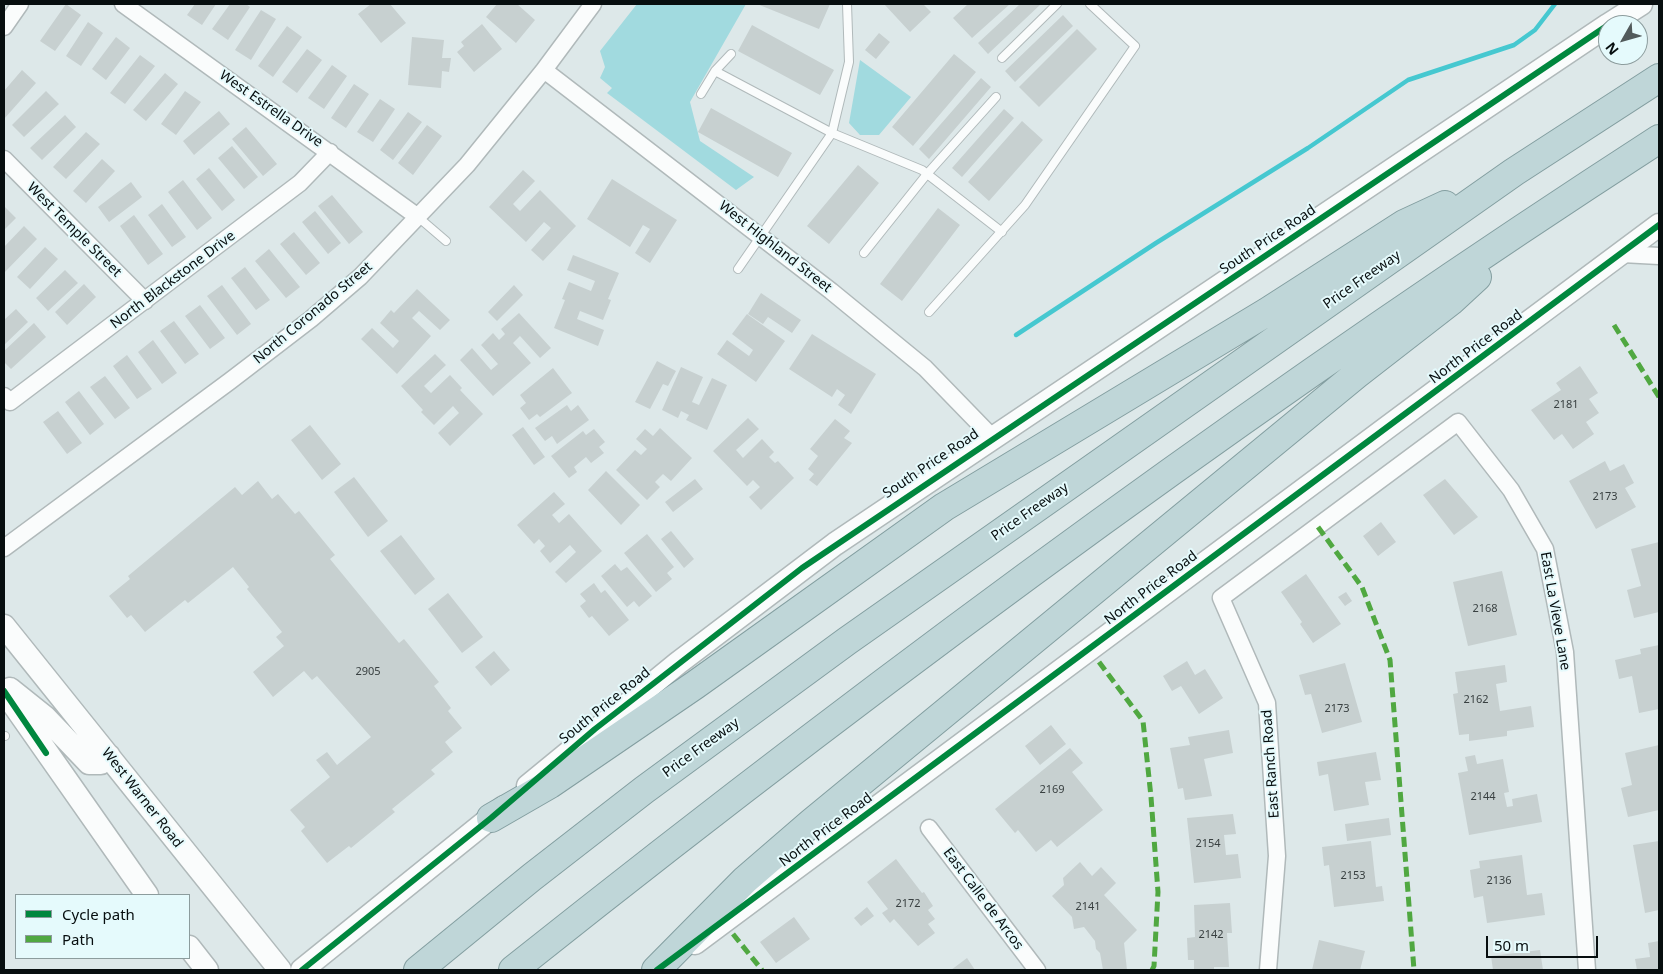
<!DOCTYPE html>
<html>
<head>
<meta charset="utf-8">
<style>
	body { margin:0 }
	#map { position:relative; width:1663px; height:974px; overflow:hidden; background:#dde8e9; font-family:"Noto Sans",sans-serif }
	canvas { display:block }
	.frame { position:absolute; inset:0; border:5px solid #070e0f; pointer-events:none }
	.legend { position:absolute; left:15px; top:894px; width:175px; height:65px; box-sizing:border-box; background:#e5fafc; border:1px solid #8c9c9d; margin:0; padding:6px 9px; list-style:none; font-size:15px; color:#070e0f }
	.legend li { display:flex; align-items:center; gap:10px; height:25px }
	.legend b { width:25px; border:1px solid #8c9c9d }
	.north { position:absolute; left:1598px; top:15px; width:50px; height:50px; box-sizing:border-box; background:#e5fafc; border:1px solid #8c9c9d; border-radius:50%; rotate:232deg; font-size:14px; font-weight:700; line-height:20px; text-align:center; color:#070e0f }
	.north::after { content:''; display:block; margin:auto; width:18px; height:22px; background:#525a5b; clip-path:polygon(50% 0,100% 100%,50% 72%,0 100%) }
	.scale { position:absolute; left:1486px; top:936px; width:112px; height:22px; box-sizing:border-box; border:2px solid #070e0f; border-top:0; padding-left:6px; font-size:15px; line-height:18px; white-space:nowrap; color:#070e0f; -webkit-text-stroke:4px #e5fafc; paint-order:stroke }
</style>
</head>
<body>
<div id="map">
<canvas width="1663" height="974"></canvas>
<div class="frame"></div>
<ul class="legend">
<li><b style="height:6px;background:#00873e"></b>Cycle path</li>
<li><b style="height:6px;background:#50a841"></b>Path</li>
</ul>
<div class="north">N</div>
<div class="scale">50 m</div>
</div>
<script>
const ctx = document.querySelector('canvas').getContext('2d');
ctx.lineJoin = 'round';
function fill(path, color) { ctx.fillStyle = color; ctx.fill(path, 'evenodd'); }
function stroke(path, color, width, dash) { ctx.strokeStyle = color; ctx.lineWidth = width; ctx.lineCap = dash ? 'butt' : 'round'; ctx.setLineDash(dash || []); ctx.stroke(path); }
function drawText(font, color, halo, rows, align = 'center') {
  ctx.font = font + ' "Noto Sans",sans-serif'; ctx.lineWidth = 4; ctx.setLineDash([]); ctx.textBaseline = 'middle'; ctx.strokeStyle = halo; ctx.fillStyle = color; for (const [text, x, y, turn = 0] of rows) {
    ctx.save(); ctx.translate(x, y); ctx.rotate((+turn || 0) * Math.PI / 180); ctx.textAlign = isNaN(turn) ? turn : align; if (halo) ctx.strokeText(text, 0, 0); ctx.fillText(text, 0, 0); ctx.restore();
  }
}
fill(new Path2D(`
	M637 4H746L690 102 700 141 754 177 736 190 607 93 612 88 600 78 605 67 600 51Z
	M860 60 911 97 879 135H860L849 123Z`), '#a1dadf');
stroke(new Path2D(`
	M1016 335 1156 243 1308 148 1408 80 1514 45 1535 30 1555 4`), '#46c8d0', 4.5);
fill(new Path2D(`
	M66 4 81 15 55 51 40 41Z
	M195 4H216L202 25 187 15Z
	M230 4H246L250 7 228 40 212 29Z
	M371 4H390L406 23 381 43 358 14Z
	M497 4H517L535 20 516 43 486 17Z
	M757 4H830L819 29Z
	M884 4H923L931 12 910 32Z
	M968 4H1010L972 38 953 18Z
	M1020 4H1041L988 54 978 43Z
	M261 10 276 19 251 60 235 50Z
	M1063 15 1073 26 1015 82 1005 71Z
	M88 22 103 33 81 66 66 56Z
	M482 24 502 49 474 72 457 52 464 46 461 42Z
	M752 25 834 70 820 95 738 51Z
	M287 26 302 37 273 77 258 66Z
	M1077 29 1097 49 1039 107 1019 87Z
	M879 33 890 42 876 59 865 50Z
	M116 37 130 48 106 80 92 69Z
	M412 37 444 40 442 58H451L449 72 442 71 441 88 408 85Z
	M307 49 322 60 297 93 282 82Z
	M954 54 976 72 913 146 892 127Z
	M140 55 155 66 125 104 110 93Z
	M332 65 347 76 324 109 308 98Z
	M22 70 36 83 4 119V91Z
	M165 73 178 84 146 121 133 110Z
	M981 78 991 87 929 159 919 149Z
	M354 84 369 94 346 128 331 118Z
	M46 91 59 104 24 137 12 125Z
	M185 91 201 102 176 135 161 124Z
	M380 99 395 109 373 142 357 132Z
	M711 108 792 153 778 177 698 132Z
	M1004 109 1014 118 962 177 952 168Z
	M219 111 230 124 194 155 183 141Z
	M408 112 422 122 393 160 380 150Z
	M65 115 76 127 42 160 30 148Z
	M1022 121 1043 140 989 201 968 182Z
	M427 125 442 136 413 175 398 163Z
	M246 127 277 164 263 176 232 139Z
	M86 132 100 144 66 179 53 167Z
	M232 146 258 177 244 189 218 158Z
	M102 159 115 171 86 203 73 191Z
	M858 165 879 183 829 244 807 226Z
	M209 168 235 200 222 211 196 179Z
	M523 170 535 181 513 204 520 211 540 190 576 226 543 261 531 250 551 228 544 222 526 242 489 207Z
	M612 179 677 220 650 263 635 253 650 229 643 225 630 247 587 219Z
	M183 180 212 218 197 230 168 192Z
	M131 182 142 197 109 222 98 207Z
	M332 195 363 232 349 244 318 206Z
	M162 204 186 237 172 247 148 215Z
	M4 206 16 218 4 230Z
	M938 208 960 225 902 301 880 284Z
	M315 211 341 243 328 254 302 222Z
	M134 215 163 254 148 265 120 226Z
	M24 226 37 239 4 273V247Z
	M294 232 320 263 306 275 280 244Z
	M45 247 58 259 30 289 17 277Z
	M269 249 300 287 286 298 255 261Z
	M573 255 619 273 608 299 611 300 603 320 580 311 577 319 604 330 598 346 554 328 565 300 562 299 569 282 591 291 595 281 567 270Z
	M245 267 270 300 256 310 231 278Z
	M65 270 78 283 48 311 36 298Z
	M84 284 96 297 67 325 55 312Z
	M222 285 251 324 237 335 207 296Z
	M514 285 523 295 497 321 488 312Z
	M417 289 450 320 440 330 419 311 412 318 431 336 397 374 361 339 372 328 393 348 399 341 380 323 391 310 394 313Z
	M761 293 801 320 792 333 768 317 763 324 748 314Z
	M200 305 225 338 210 349 185 316Z
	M16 309 28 322 4 345V320Z
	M519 313 551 348 540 358 520 336 513 343 531 363 493 396 460 360 472 348 491 370 498 364 481 345 493 333 499 340 505 334 501 329Z
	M747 314 785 341 756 382 717 354 727 340 749 356 753 350 732 334Z
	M174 321 199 354 185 364 160 331Z
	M34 323 46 337 11 369 4 362V351Z
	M812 334 876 374 851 414 838 405 845 395 837 389 832 397 789 369Z
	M153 340 177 373 162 384 138 352Z
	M435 354 446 365 424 386 431 393 450 375 462 388 460 390 483 414 450 446 438 433 459 413 453 406 434 425 421 412 423 410 401 386Z
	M127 355 152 389 137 399 113 366Z
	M657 361 676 371 668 386 663 384 650 409 635 402Z
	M1580 366 1598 393 1589 399 1599 413 1586 422 1594 434 1573 449 1562 434 1554 440 1531 410 1561 390 1556 383Z
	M681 367 703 377 692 402 699 405 712 378 727 385 707 430 686 420 689 415 681 411 678 418 662 410Z
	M553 368 572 393 540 417 537 414 529 420 520 408 526 403 520 395Z
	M105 376 130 408 115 419 90 387Z
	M79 391 104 424 90 435 65 402Z
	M567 405 571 411 578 405 589 420 557 444 552 436 545 441 535 428Z
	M58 411 82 443 67 454 43 422Z
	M748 418 759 429 736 450 743 458 762 439 774 452 769 457 775 463 778 461 794 478 761 510 749 497 760 487 753 480 747 486 713 451Z
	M835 419 850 431 844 438 852 443 817 486 809 480 814 474 808 469 818 456 810 449Z
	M310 425 341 464 322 480 291 440Z
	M523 427 545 457 534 465 512 435Z
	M660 428 692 458 671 481 663 474 655 482 660 487 647 500 616 470 635 450 641 455 647 449 636 439 645 429 653 436Z
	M594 429 605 442 599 447 604 453 591 463 586 457 574 467 577 472 569 478 551 456 583 431 586 435Z
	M1605 461 1610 471 1624 464 1634 483 1625 488 1636 507 1596 529 1569 481Z
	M606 471 640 505 621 525 588 490Z
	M354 477 388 521 368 537 334 492Z
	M695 479 703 489 673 512 665 502Z
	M1445 479 1478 517 1454 535 1423 495Z
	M258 481 272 499 278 494 295 514 299 511 335 555 330 559 399 643 404 639 439 682 434 686 451 708 448 711 462 728 445 742 453 752 431 770 435 774 392 809 395 812 351 848 349 846 327 863 301 831 305 827 290 810 330 777 316 760 327 752 337 765 371 737 317 676 312 680 304 671 273 697 253 672 284 646 276 637 282 632 247 589 249 587 233 567 188 603 185 600 145 632 131 615 127 618 109 596 130 579 128 576 235 487 242 495Z
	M554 492 565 504 552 515 559 523 569 514 602 551 566 583 555 572 576 552 570 545 550 563 540 551 545 546 539 539 534 544 517 525Z
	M1381 522 1396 542 1378 556 1363 536Z
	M671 531 694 559 684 568 661 539Z
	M647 534 674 567 667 573 672 579 656 592 624 553Z
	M401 535 435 579 415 595 380 551Z
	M1659 542V612L1634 618 1627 590 1641 586 1631 549Z
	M615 564 621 571 627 567 652 596 639 607 634 601 627 607 601 576Z
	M1502 571 1517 635 1468 646 1453 582Z
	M1306 574 1341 624 1313 643 1300 624 1302 622 1281 592Z
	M594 583 601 593 605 590 629 620 609 636 592 616 589 618 580 606 586 601 580 594Z
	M1346 592 1352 601 1345 606 1338 597Z
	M448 593 483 637 462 653 428 609Z
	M1659 645V709L1639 713 1632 676 1619 679 1615 660 1641 654 1640 649Z
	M494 651 510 670 491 686 475 667Z
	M1187 661 1195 675 1205 669 1223 698 1199 714 1181 686 1172 691 1163 676Z
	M1345 663 1362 722 1322 733 1311 694 1305 695 1299 675Z
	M1505 665 1507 682 1496 684 1500 711 1531 706 1534 727 1507 731V736L1469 741V734L1459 735 1453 694 1458 693 1455 672Z
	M1051 725 1066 744 1040 765 1025 746Z
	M1229 730 1233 753 1204 759 1212 796 1185 800 1183 788 1178 789 1170 748 1190 745 1188 737Z
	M1659 745V810L1628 817 1621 788 1632 785 1625 753Z
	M1070 748 1083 763 1072 772 1103 810 1057 847 1051 840 1036 852 1018 830 1015 833 995 809Z
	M1376 752 1381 780 1365 782 1369 805 1334 811 1328 774 1319 776 1317 762Z
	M1475 755 1477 764 1503 759 1509 792 1504 793 1507 807 1513 806 1512 799 1537 794 1542 822 1469 835 1458 773 1468 771 1465 757Z
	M1233 814 1236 834 1224 835 1226 855 1238 854 1241 878 1194 883 1187 818Z
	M1389 818 1391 835 1347 841 1345 824Z
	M1371 841 1376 887 1382 886 1384 901 1334 907 1329 865 1324 866 1322 847Z
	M1659 841V910L1645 913 1633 845Z
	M1522 855 1527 895 1542 893 1545 915 1487 923 1483 896 1474 898 1470 870 1480 868 1479 861Z
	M896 859 922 893 924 892 933 906 928 910 935 919 928 924 935 933 918 946 894 919 890 923 882 913 888 909 867 882Z
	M1080 862 1092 876 1101 867 1116 883 1104 895 1137 930 1124 943 1127 970H1103L1100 953 1096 949 1095 941 1084 927 1074 929 1072 917 1052 896 1064 885 1063 878Z
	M1230 903 1232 933H1227L1229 967H1214V970H1194V960H1188L1187 938 1195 937 1194 905Z
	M867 907 874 916 861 926 854 918Z
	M794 917 810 939 776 963 760 942Z
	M1319 940 1365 951 1360 970H1312Z
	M1659 941V970H1637L1635 959 1650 957 1648 943Z
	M1540 950 1543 970H1493L1491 956Z
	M967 958 975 970H951Z`), '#c7d0d0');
const lane = new Path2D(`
	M1002 58 1057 4
	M715 71 832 133 922 170 1002 232
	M701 94 715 71 731 54
	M418 217 446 241
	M864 253 927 174 996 97
	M738 269 832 133 849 62 847 4
	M929 312 1025 205 1135 46 1090 4
	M4 736H5`);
const street = new Path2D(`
	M123 4 418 217
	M4 27 20 4
	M544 70 831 291 925 368 993 438
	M4 159 145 301
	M1622 254 1659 256
	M4 396 10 402 300 183 330 152
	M4 548 230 381 311 319 360 277 467 165 544 70 593 4
	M929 828 1037 970
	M1268 970 1277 856 1267 703 1221 598 1458 422 1511 490 1545 549 1565 652 1587 970`);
const secondary = new Path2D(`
	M1608 25 1641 4
	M4 626 280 970
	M10 689 45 717 89 763H101L109 756
	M4 691 147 895
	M528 786 678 663 835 544 1608 25
	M695 943 1659 225
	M189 947 207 970
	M302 970 504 807`);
const highway = new Path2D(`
	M491 818 550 784 695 685 944 507 1267 312 1404 224 1445 205
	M418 970 532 877 644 790 847 641 1514 172 1659 78
	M513 970C882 676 1263 395 1659 139
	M656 970 745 880 811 823 1357 374 1451 301 1477 277`);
stroke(lane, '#b0b9ba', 10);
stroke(street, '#b0b9ba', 19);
stroke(secondary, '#b0b9ba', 25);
stroke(highway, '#839ea0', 30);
stroke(lane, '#fafcfc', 8);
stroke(street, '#fafcfc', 16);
stroke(secondary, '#fafcfc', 22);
stroke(highway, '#bfd6d8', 28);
stroke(new Path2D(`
	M1614 325 1659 397
	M1318 527 1362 587 1390 660 1414 970
	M1099 662 1143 721 1151 797 1158 892 1154 966 1152 970
	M733 934 762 970`), '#50a841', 5, [10, 5]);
stroke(new Path2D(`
	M4 691 46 753
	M302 970 491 818 595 729 802 568 1608 25
	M657 970 1659 225`), '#00873e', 6);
drawText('11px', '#394041', null, [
	["2181",1566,405],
	["2173",1605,497],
	["2168",1485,609],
	["2905",368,672],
	["2162",1476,700],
	["2173",1337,709],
	["2169",1052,790],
	["2144",1483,797],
	["2154",1208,844],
	["2153",1353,876],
	["2136",1499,881],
	["2172",908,904],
	["2141",1088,907],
	["2142",1211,935]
]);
drawText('14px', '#070e0f', '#e5fafc', [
	["West Estrella Drive",271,109,35],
	["West Temple Street",74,230,45],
	["South Price Road",1268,240,-34],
	["West Highland Street",775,247,38],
	["North Blackstone Drive",173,280,-37],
	["Price Freeway",1362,280,-35],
	["North Coronado Street",313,313,-40],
	["North Price Road",1476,347,-37],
	["South Price Road",931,464,-34],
	["Price Freeway",1030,512,-35],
	["North Price Road",1151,588,-37],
	["East La Vieve Lane",1555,611,80],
	["South Price Road",605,706,-39],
	["Price Freeway",701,748,-36],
	["East Ranch Road",1271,764,-94],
	["West Warner Road",142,798,52],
	["North Price Road",826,830,-37],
	["East Calle de Arcos",983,899,53]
]);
</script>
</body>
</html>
